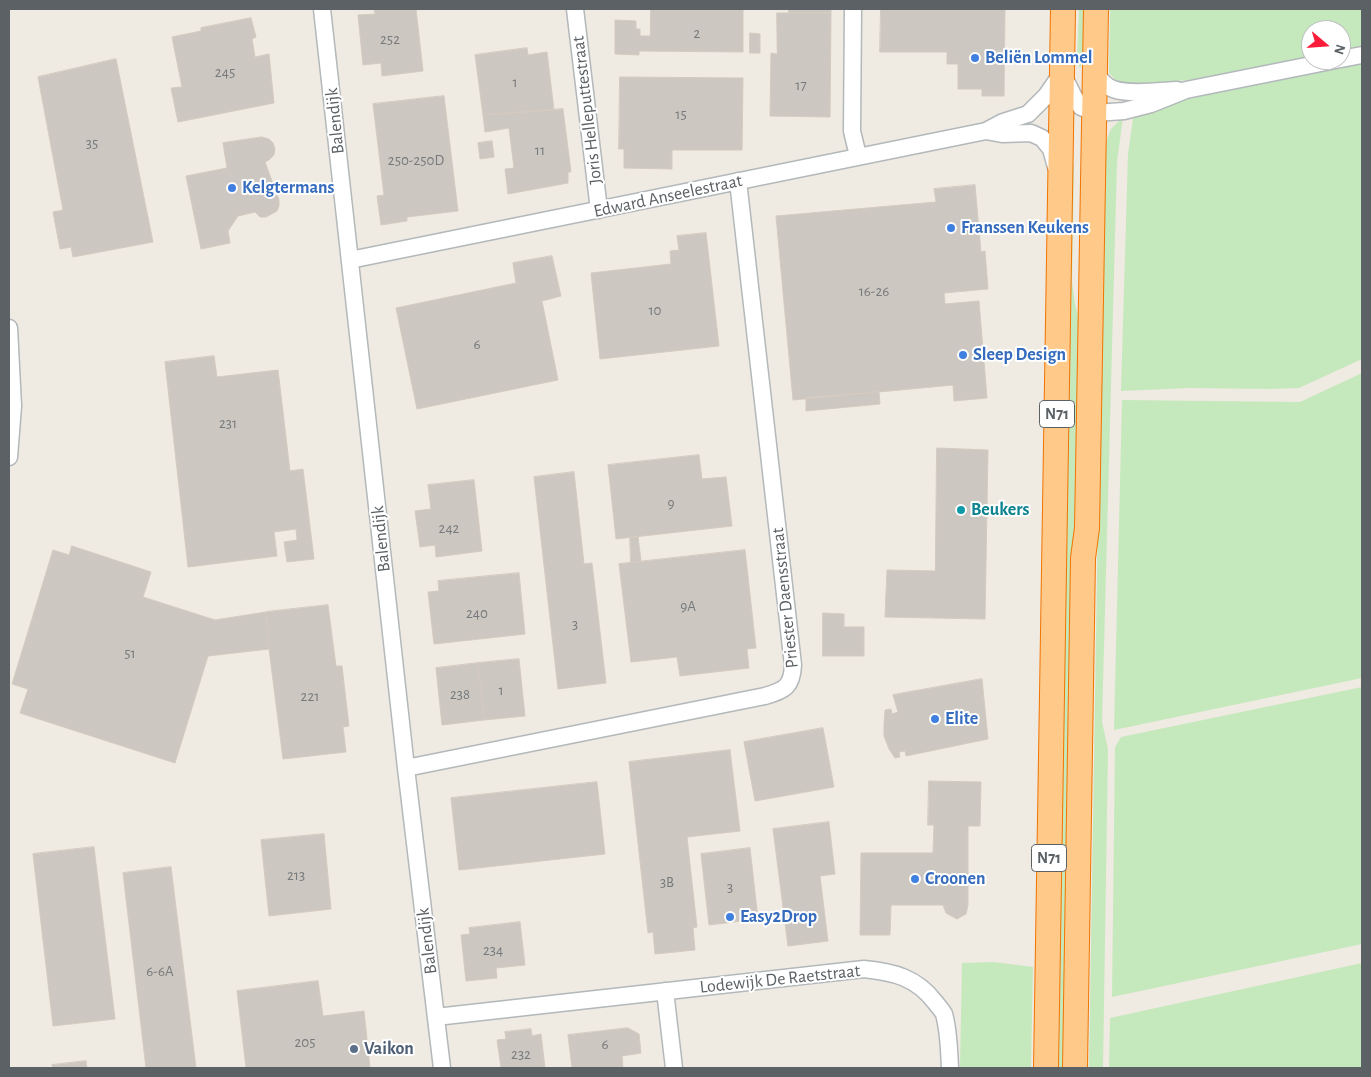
<!DOCTYPE html>
<html>
<head>
<meta charset="utf-8">
<style>
	body { margin:0 }
	#map { position:relative; width:1371px; height:1077px; overflow:hidden; background:#efeae2; font-family:"Alegreya Sans",sans-serif }
	canvas { display:block }
	.frame { position:absolute; inset:0; border:10px solid #5b6165; pointer-events:none }
	.north { position:absolute; left:1301px; top:20px; width:50px; height:50px; box-sizing:border-box; background:#fff; border:1px solid #bdc0c1; border-radius:50%; rotate:108deg; font-size:14px; font-weight:700; line-height:20px; text-align:center; color:#5b6165 }
	.north::after { content:''; display:block; margin:auto; width:18px; height:22px; background:#fb1c39; clip-path:polygon(50% 0,100% 100%,50% 72%,0 100%) }
</style>
</head>
<body>
<div id="map">
<canvas width="1371" height="1077"></canvas>
<div class="frame"></div>
<div class="north">N</div>
</div>
<script>
const ctx = document.querySelector('canvas').getContext('2d');
ctx.lineJoin = 'round';
function fill(path, color) { ctx.fillStyle = color; ctx.fill(path, 'evenodd'); }
function stroke(path, color, width, dash) { ctx.strokeStyle = color; ctx.lineWidth = width; ctx.lineCap = dash ? 'butt' : 'round'; ctx.setLineDash(dash || []); ctx.stroke(path); }
function drawText(font, color, halo, rows, align = 'center') {
  ctx.font = font + ' "Alegreya Sans",sans-serif'; ctx.lineWidth = 4; ctx.setLineDash([]); ctx.textBaseline = 'middle'; ctx.strokeStyle = halo; ctx.fillStyle = color; for (const [text, x, y, turn = 0] of rows) {
    ctx.save(); ctx.translate(x, y); ctx.rotate((+turn || 0) * Math.PI / 180); ctx.textAlign = isNaN(turn) ? turn : align; if (halo) ctx.strokeText(text, 0, 0); ctx.fillText(text, 0, 0); ctx.restore();
  }
}
fill(new Path2D(`
	M1079 9H1084L1083 56 1080 69 1077 58Z
	M1110 9H1362V46L1341 50V30H1311V57L1200 79 1129 85 1118 82 1109 73Z
	M1362 61V359L1299 388 1270 389 1189 388 1121 391 1128 154 1134 112 1273 79Z
	M1123 117 1117 162 1102 722 1108 749 1103 1068H1089L1104 147 1111 129Z
	M1072 155 1074 169 1072 282 1075 303 1079 321 1066 1068H1053Z
	M1362 373V678L1114 730 1122 400 1300 402Z
	M1362 687V944L1112 997 1115 747 1121 737Z
	M993 962 1033 967 1031 1068H960L962 963Z
	M1362 963V1068H1109L1110 1018Z`), '#c5e9bc');
const building = new Path2D(`
	M374 9H416L423 71 382 76 381 63 363 65 358 15 375 14Z
	M651 9H743V52L639 51V55L615 54V20L636 21V29H640V36H650Z
	M789 9H831V13H789Z
	M881 9H1005L1004 96H982V89H958V64H947V52H880Z
	M777 13H831L830 117 770 116 771 53 777 54Z
	M251 18 256 37 252 39 255 57 269 54 274 103 178 122 171 88 182 87 172 37 201 31V28Z
	M750 33 760 34V53H750Z
	M527 48 528 55 547 52 554 110 483 115 475 55Z
	M116 59 153 242 73 257 71 247 60 249 53 212 63 210 38 77Z
	M620 77 743 78 742 150H672V169L624 168V149H619Z
	M444 96 458 211 407 217V221L381 225 377 196 384 195 373 104Z
	M563 109 571 172H568V183L508 194 505 169 514 168 509 128 485 132 483 115Z
	M262 137 269 139 273 143 275 149 274 155 269 160 265 162 279 200V206L277 211 266 217H260L255 212 238 216 228 231 230 243 201 249 186 176 227 168 223 143Z
	M492 141 494 157 480 159 478 143Z
	M975 185 981 252 985 251 988 289 944 293 945 304 979 301 987 398 954 401 953 385 793 400 776 216 936 202 934 189Z
	M706 233 719 346 600 359 591 273 671 264 670 251 679 250 677 236Z
	M552 256 561 296 542 301 558 380 417 409 396 308 516 283 513 263Z
	M214 356 217 377 278 370 290 471 303 469 314 559 287 562 284 542 297 540 296 529 274 532 277 556 188 567 165 362Z
	M879 392 880 404 806 411V398Z
	M937 448 988 450 985 619 885 617 887 570 935 571Z
	M699 455 702 479 726 477 732 526 616 539 608 465Z
	M574 472 584 564 592 563 606 683 558 689 534 477Z
	M474 480 482 551 436 557 435 545 420 547 415 511 431 509 428 485Z
	M630 537H638L641 561 631 563Z
	M72 546 151 572 143 597 215 620 266 612 269 649 208 656 175 763 20 713 28 689 12 684 53 550 69 555Z
	M745 550 756 648 747 649 749 668 680 676 677 657 631 662 619 564Z
	M519 573 525 634 434 644 428 592 439 591 438 581Z
	M328 605 336 666H342L349 726 343 727 346 752 283 759 269 649 266 612Z
	M823 613 844 614V627H864V656H823Z
	M519 659 525 716 484 720 478 663Z
	M478 663 484 720 442 725 436 668Z
	M982 679 988 739 906 756 905 751 899 752 900 757 895 758 889 749 884 736V724L885 710 891 709 892 714 898 712 893 695Z
	M823 728 834 787 755 801 744 742Z
	M730 750 740 831 687 837 697 927 693 928 695 950 655 954 653 932 648 933 629 762Z
	M929 781 981 782 980 826H968V905L966 914 957 919 946 913 943 905H891L890 935H860L861 853H933L934 825H928Z
	M597 782 605 854 459 870 451 798Z
	M829 822 835 874 820 876 828 941 788 946 773 829Z
	M324 834 331 909 269 916 261 840Z
	M94 847 115 1019 53 1026 33 854Z
	M750 848 758 919 709 925 701 854Z
	M171 867 196 1068H146L123 873Z
	M520 922 525 965 496 968 497 978 466 981 461 935 470 934 469 928Z
	M318 981 323 1016 364 1011 370 1068H246L237 991Z
	M628 1028 639 1034 641 1053 622 1056 623 1068H572L568 1035Z
	M531 1029 532 1036 541 1034 545 1068H501L497 1040 506 1039 505 1032Z
	M86 1061 87 1068H53L52 1065Z`);
fill(building, '#ccc7c1');
stroke(building, '#d4cac0', 1);
const minor = new Path2D(`
	M322 9 406 768 442 1068
	M575 9 599 210
	M853 9 852 131 858 156
	M1341 59 1362 55
	M1096 73C1100 80 1105 86 1113 89 1129 95 1159 91 1177 90
	M986 131 1002 134 1031 133 1042 138 1051 149 1056 167
	M350 260 986 131 1003 122 1028 114 1046 96 1062 73 1074 97 1081 107 1095 113 1124 111 1151 104 1186 90 1336 60
	M9 328 13 406 9 457
	M406 768 765 696C785 690 792 687 793 665L738 181
	M665 991 674 1068
	M436 1017 864 969C893 972 916 977 935 1002 938 1006 942 1010 944 1014 949 1032 949 1050 950 1068`);
const highway = new Path2D(`
	M1046 1068 1063 9
	M1075 1068 1083 558 1087 528 1096 9`);
stroke(minor, '#b3b8bb', 19);
stroke(highway, '#f17400', 26);
stroke(minor, '#fff', 16);
stroke(highway, '#ffc989', 24);
for (const [x, y, r, color] of [
	[975,58,5,"#3f7fe0"],
	[232,188,5,"#3f7fe0"],
	[951,228,5,"#3f7fe0"],
	[963,355,5,"#3f7fe0"],
	[961,510,5,"#0f9aa8"],
	[935,719,5,"#3f7fe0"],
	[915,879,5,"#3f7fe0"],
	[730,917,5,"#3f7fe0"],
	[354,1049,5,"#5c6f8a"]
]) { const dot = new Path2D(); dot.arc(x, y, r, 0, 2 * Math.PI); ctx.fillStyle = color; ctx.fill(dot); stroke(dot, '#fff', 2); }
drawText('15px', '#777a7c', null, [
	["2",697,33],
	["252",390,39],
	["245",225,72],
	["1",515,82],
	["17",801,85],
	["15",681,114],
	["35",92,143],
	["11",540,150],
	["250-250D",416,160],
	["16-26",874,291],
	["10",655,310],
	["6",477,344],
	["231",228,423],
	["9",671,503],
	["242",449,528],
	["9A",688,606],
	["240",477,613],
	["3",575,624],
	["51",130,653],
	["1",501,690],
	["238",460,694],
	["221",310,696],
	["213",296,875],
	["3B",667,882],
	["3",730,887],
	["234",493,950],
	["6-6A",160,971],
	["205",305,1042],
	["6",605,1044],
	["232",521,1054]
]);
for (const [x, y, w] of [
	[1057,414,35],
	[1049,858,35]
]) { const box = new Path2D(); box.roundRect(x - w / 2, y - 13.5, w, 27, 4); ctx.fillStyle = '#fff'; ctx.fill(box); stroke(box, '#5b6165', 1); }
drawText('bold 16px', '#5b6165', null, [
	["N71",1057,414],
	["N71",1049,858]
]);
drawText('bold 18px', '#366cbe', '#fff', [
	["Beliën Lommel",985,58],
	["Kelgtermans",242,188],
	["Franssen Keukens",961,228],
	["Sleep Design",973,355],
	["Elite",945,719],
	["Croonen",925,879],
	["Easy2Drop",740,917]
], 'left');
drawText('18px', '#5b6165', '#fff', [
	["Joris Helleputtestraat",587,110,-97],
	["Balendijk",335,121,-96],
	["Edward Anseelestraat",668,196,-12],
	["Balendijk",381,539,-96],
	["Priester Daensstraat",785,598,-96],
	["Balendijk",427,941,-97],
	["Lodewijk De Raetstraat",780,979,-6]
]);
drawText('bold 18px', '#0d838f', '#fff', [
	["Beukers",971,510]
], 'left');
drawText('bold 18px', '#4e5e75', '#fff', [
	["Vaikon",364,1049]
], 'left');
</script>
</body>
</html>
